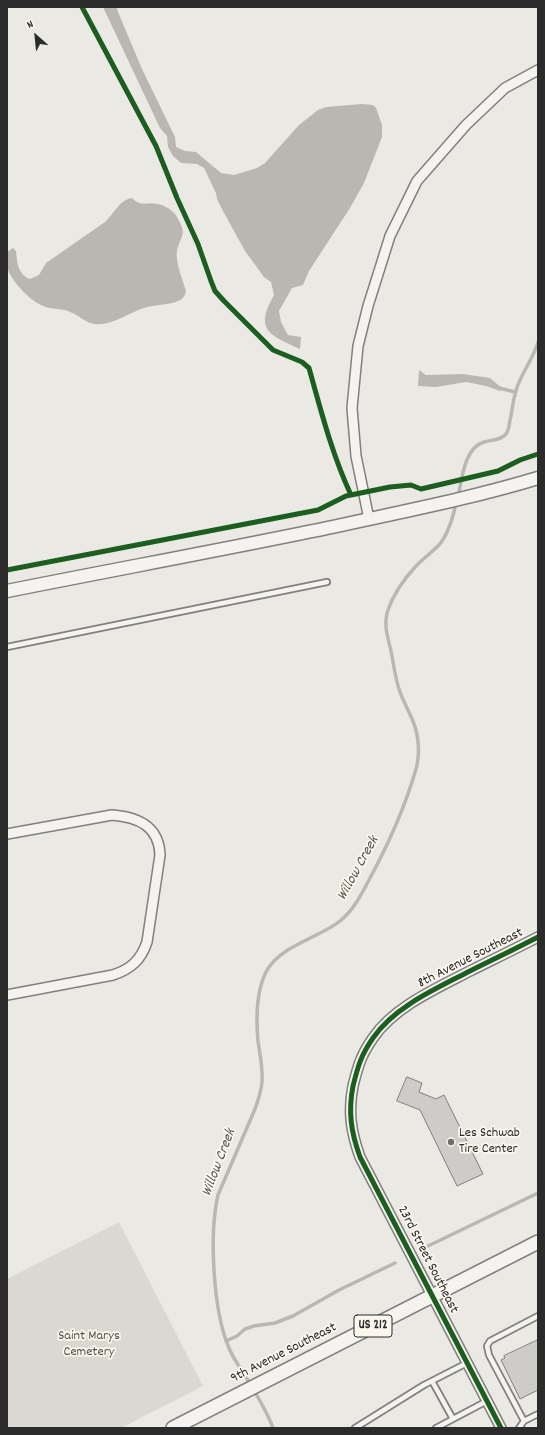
<!DOCTYPE html>
<html>
<head>
<meta charset="utf-8">
<style>
	body { margin:0 }
	#map { position:relative; width:545px; height:1435px; overflow:hidden; background:#eae9e4; font-family:Dekko,sans-serif }
	canvas { display:block }
	.frame { position:absolute; inset:0; border:8px solid #2b2b2b; pointer-events:none }
	.north { position:absolute; left:16px; top:16px; width:40px; height:40px; -webkit-text-stroke:3px #fbf7ec; paint-order:stroke; rotate:333deg; font-size:11px; font-weight:700; line-height:16px; text-align:center; color:#2b2b2b }
	.north::after { content:''; display:block; margin:auto; width:14px; height:18px; background:#2b2b2b; clip-path:polygon(50% 0,100% 100%,50% 72%,0 100%) }
</style>
</head>
<body>
<div id="map">
<canvas width="545" height="1435"></canvas>
<div class="frame"></div>
<div class="north">N</div>
</div>
<script>
const ctx = document.querySelector('canvas').getContext('2d');
ctx.lineJoin = 'round';
function fill(path, color) { ctx.fillStyle = color; ctx.fill(path, 'evenodd'); }
function stroke(path, color, width, dash) { ctx.strokeStyle = color; ctx.lineWidth = width; ctx.lineCap = dash ? 'butt' : 'round'; ctx.setLineDash(dash || []); ctx.stroke(path); }
function drawText(font, color, halo, rows, align = 'center') {
  ctx.font = font + ' Dekko,sans-serif'; ctx.lineWidth = 3.5; ctx.setLineDash([]); ctx.textBaseline = 'middle'; ctx.strokeStyle = halo; ctx.fillStyle = color; for (const [text, x, y, turn = 0] of rows) {
    ctx.save(); ctx.translate(x, y); ctx.rotate((+turn || 0) * Math.PI / 180); ctx.textAlign = isNaN(turn) ? turn : align; if (halo) ctx.strokeText(text, 0, 0); ctx.fillText(text, 0, 0); ctx.restore();
  }
}
fill(new Path2D(`
	M119 1222 203 1386 121 1428H7V1279Z`), '#dbd8d1');
fill(new Path2D(`
	M103 7H117L118 12 142 69 175 137 176 147 185 151 196 152 221 173 234 175 257 168 265 163 299 125 318 110 326 107 362 104 373 105 376 108 382 125V137L364 183 350 208 309 271 303 285 292 288 279 311 281 322 288 335 301 337 300 349C269 335 254 330 274 295L271 282 264 277 245 251 223 211 217 199 216 193 204 168 197 164 181 163 173 156 168 147 167 136 160 128Z
	M132 198C141 208 148 201 158 204 162 205 169 208 172 211 175 213 177 217 179 221 189 237 175 241 177 258 178 269 183 281 186 291 185 295 184 298 180 300 168 306 156 304 144 308 128 313 112 326 95 324 85 323 79 315 70 312 63 308 54 310 46 307 32 303 14 284 8 270 6 265 7 257 7 252L13 248 16 251C17 262 18 275 30 279L39 275 46 263 105 222C114 214 119 200 132 198Z
	M419 370 426 375 463 374 490 378 503 389 500 391 486 386 466 382 436 387 418 386Z`), '#b9b7b0');
stroke(new Path2D(`
	M499 388 515 392
	M458 497C462 479 464 448 484 442 491 440 502 440 506 434 510 428 509 422 511 416 513 404 514 392 520 380 526 367 534 356 538 342
	M428 1246 538 1193
	M226 1341 237 1336 245 1329 254 1326 275 1323 293 1316 339 1290 395 1263
	M273 1428C266 1409 255 1392 244 1374 239 1366 233 1358 229 1348 213 1311 209 1234 218 1195L255 1109C258 1101 261 1092 262 1082 263 1068 260 1055 258 1041 256 1019 256 992 266 972 279 946 319 938 340 921 354 910 362 893 370 878 389 843 405 807 416 769 420 755 419 737 414 724 410 713 404 703 400 692 395 679 394 665 391 651 388 638 383 624 388 610 393 595 405 578 416 566 423 559 432 552 439 545 449 533 453 517 456 503`), '#b9b7b0', 3.5);
const building = new Path2D(`
	M407 1077 422 1083 419 1092 436 1099 444 1095 483 1174 457 1186 420 1110 397 1101Z
	M538 1340V1390L520 1399 501 1360 505 1358 504 1356Z`);
fill(building, '#cdccc8');
stroke(building, '#81807e', 1);
const service = new Path2D(`
	M7 647 327 582
	M432 1381 453 1419
	M524 1421 538 1414
	M355 1428 424 1385 467 1363
	M436 1428 487 1401
	M519 1428 524 1421 489 1355 487 1346 490 1341 538 1316`);
const minor = new Path2D(`
	M369 519 356 456 352 408 358 346 368 306 390 236 417 181 466 125 505 88 538 70
	M7 834 112 815C138 817 159 826 160 855L147 942C141 960 131 969 113 975L7 995
	M501 1428 360 1157C351 1132 348 1112 353 1086 358 1066 361 1055 373 1038 394 1007 437 988 470 971 492 960 515 949 538 937`);
const secondary = new Path2D(`
	M7 591C117 569 227 549 337 526 405 511 472 498 538 478`);
const primary = new Path2D(`
	M173 1428 538 1242`);
stroke(service, '#81807e', 8);
stroke(minor, '#81807e', 12);
stroke(secondary, '#81807e', 15);
stroke(primary, '#81807e', 16);
stroke(service, '#f4f3ef', 4.5);
stroke(minor, '#f4f3ef', 9);
stroke(secondary, '#f4f3ef', 12);
stroke(primary, '#f4f3ef', 13);
stroke(new Path2D(`
	M82 7 156 146 177 198 198 244 211 281 215 291 224 301 273 350 302 362 309 368C321 411 332 454 351 495
	M7 570 318 510 346 496 390 487 411 485 421 489 498 471 520 460 538 454
	M501 1428 360 1157C351 1132 348 1112 353 1086 358 1066 361 1055 373 1038 394 1007 437 988 470 971 492 960 515 949 538 937`), '#1b5e20', 5);
for (const [x, y, r, color] of [
	[451,1142,4,"#6e6e6c"]
]) { const dot = new Path2D(); dot.arc(x, y, r, 0, 2 * Math.PI); ctx.fillStyle = color; ctx.fill(dot); stroke(dot, '#fbf7ec', 1.5); }
for (const [x, y, w] of [
	[373,1326,38]
]) { const box = new Path2D(); box.roundRect(x - w / 2, y - 11, w, 22, 3); ctx.fillStyle = '#fbf7ec'; ctx.fill(box); stroke(box, '#2b2b2b', 1); }
drawText('bold 13px', '#2b2b2b', null, [
	["US 212",373,1326]
]);
drawText('14px', '#2b2b2b', '#fbf7ec', [
	["8th Avenue Southeast",471,959,-27],
	["23rd Street Southeast",427,1260,63],
	["9th Avenue Southeast",284,1354,-27]
]);
drawText('14px', '#2b2b2b', '#fbf7ec', [
	["Les Schwab",459,1134],
	["Tire Center",459,1150]
], 'left');
drawText('14px', '#545351', '#fbf7ec', [
	["Saint Marys",89,1337],
	["Cemetery",89,1353]
]);
drawText('italic 15px', '#555552', '#fbf7ec', [
	["Willow Creek",359,869,-61],
	["Willow Creek",220,1163,-69]
]);
</script>
</body>
</html>
